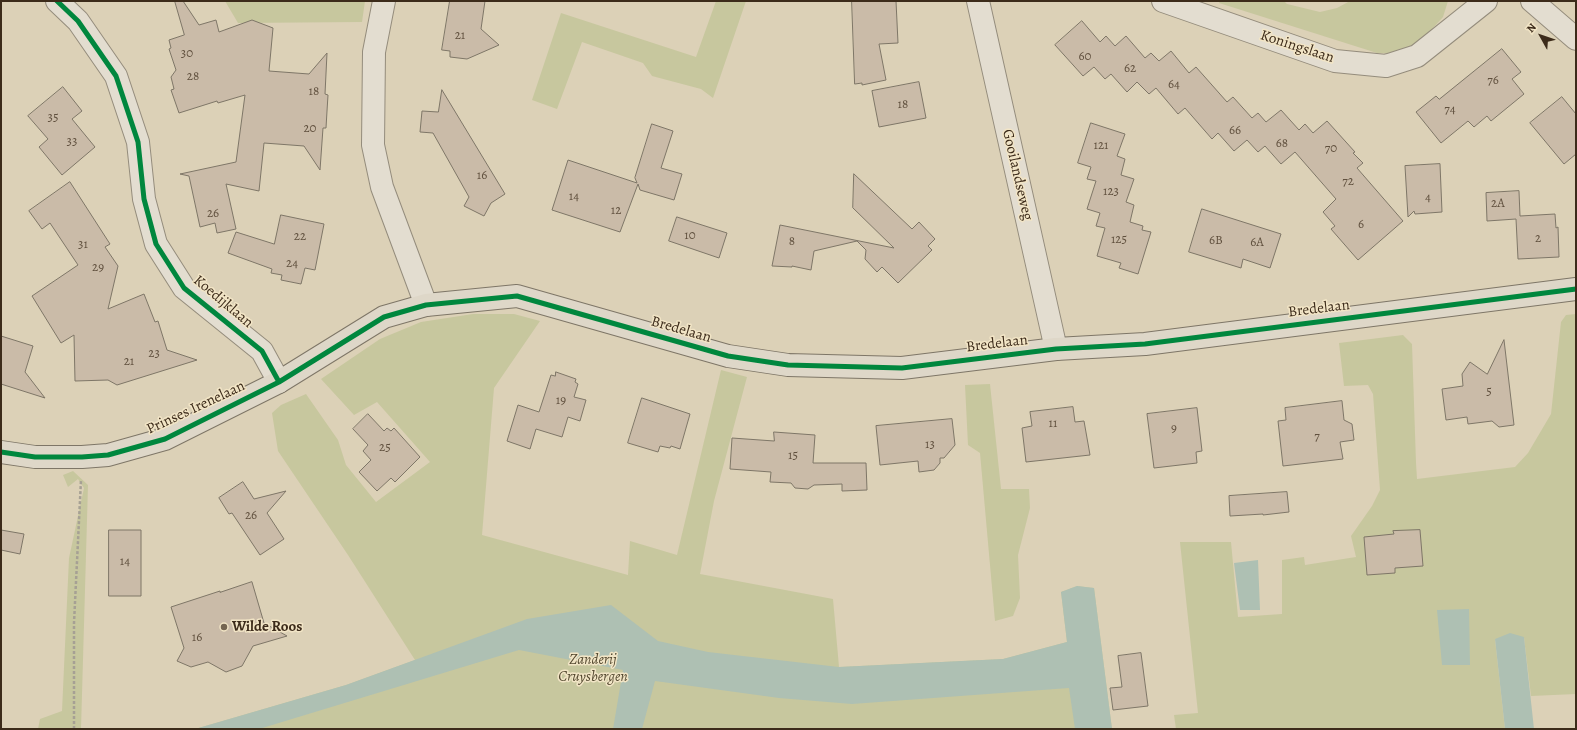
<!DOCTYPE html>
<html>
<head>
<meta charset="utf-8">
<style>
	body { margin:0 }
	#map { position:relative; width:1577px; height:730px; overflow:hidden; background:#dcd1b7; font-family:Alegreya,serif }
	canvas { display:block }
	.frame { position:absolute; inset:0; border:2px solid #3c2b1a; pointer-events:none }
	.north { position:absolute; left:1521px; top:16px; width:40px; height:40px; -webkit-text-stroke:3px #f2e5c6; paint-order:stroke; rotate:310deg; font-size:11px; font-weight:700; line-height:16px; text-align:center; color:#3c2b1a }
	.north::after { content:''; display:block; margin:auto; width:14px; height:18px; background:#3c2b1a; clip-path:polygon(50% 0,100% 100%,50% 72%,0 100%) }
</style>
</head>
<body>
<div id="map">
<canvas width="1577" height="730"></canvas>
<div class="frame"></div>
<div class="north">N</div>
</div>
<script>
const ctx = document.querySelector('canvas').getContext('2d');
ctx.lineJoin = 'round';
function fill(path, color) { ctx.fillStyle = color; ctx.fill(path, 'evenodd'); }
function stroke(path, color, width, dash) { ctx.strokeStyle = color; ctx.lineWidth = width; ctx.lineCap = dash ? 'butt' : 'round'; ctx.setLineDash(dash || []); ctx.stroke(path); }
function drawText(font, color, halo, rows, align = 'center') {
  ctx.font = font + ' Alegreya,serif'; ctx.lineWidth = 3; ctx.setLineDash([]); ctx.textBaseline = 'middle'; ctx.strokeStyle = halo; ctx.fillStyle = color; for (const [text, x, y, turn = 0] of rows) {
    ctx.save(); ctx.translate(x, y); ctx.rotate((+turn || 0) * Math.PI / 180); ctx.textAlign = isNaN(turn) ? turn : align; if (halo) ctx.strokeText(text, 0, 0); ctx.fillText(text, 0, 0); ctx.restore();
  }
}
fill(new Path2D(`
	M225 1H365L362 22 238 23Z
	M716 1H746L713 98 701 89 652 76 643 63 582 42 557 109 532 100 561 13 696 57Z
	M1220 1H1284L1287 4 1320 12 1337 8 1350 1H1448L1443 17 1422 40 1399 53H1377L1219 3Z
	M473 314H514L540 321 494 388 482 535 628 575 630 541 677 555 721 370 747 377 714 501 700 574 833 599 839 667 1003 659 1067 642 1061 592 1077 586 1094 588 1112 729H195L346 685 415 660 348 555 278 451 272 413 281 405 306 394 338 440 346 465 376 502 430 462 377 402 354 415 321 379 380 339 421 322Z
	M1576 314V694L1531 696 1524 638 1495 639 1505 729H1176L1174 715 1198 713 1180 542H1231L1238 617 1282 614V560L1304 557 1305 565 1356 557 1351 536 1372 506 1380 490 1373 394 1368 385 1344 386 1339 343 1403 335 1412 344 1416 463 1417 479 1515 467 1528 453 1551 414 1561 322 1566 315Z
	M990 384 1001 489H1029L1030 508 1018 555 1020 598 1013 616 995 621 980 453 968 445 965 385Z
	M73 471 88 485 81 729H38L40 719 62 711 69 558 84 488 78 479 68 487 63 475Z`), '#c7c79e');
fill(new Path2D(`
	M1258 560 1260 610H1240L1234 563Z
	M1077 586 1094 588 1112 729H1075L1069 688 852 704 779 698 655 681 642 729H613L623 670 519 650 259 729H195L346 685 527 619 611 605 658 641 708 652 839 667 1003 659 1067 642 1061 592Z
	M1469 609 1470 665H1442L1437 610Z
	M1510 633 1524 637 1534 729H1505L1495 639Z`), '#aec0b3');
const building = new Path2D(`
	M175 1H183L199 25 216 20 219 32 252 20 273 28 269 71 309 74 327 53 325 94 328 95 327 111 326 128H323L320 170 304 146 264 143 259 191 226 184 236 229 217 233 215 223 200 227 189 176 180 174 236 162 245 95 218 103 217 101 179 113 171 90 174 89 171 77 176 70 169 49 171 48 169 40 184 35Z
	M450 1H485L481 29 499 45 467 59 450 57V51L442 50Z
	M852 1H896L898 43 879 44 886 80 862 85V83L855 84Z
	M1082 21 1100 42 1106 36 1115 46 1126 36 1145 58 1151 53 1159 61 1171 51 1189 73 1196 67 1227 102 1233 97 1252 118 1258 113 1266 122 1281 110 1299 130 1305 124 1313 133 1327 121 1355 152 1353 153 1363 163 1357 168 1403 221 1358 260 1331 229 1335 226 1323 212 1336 199 1295 152 1281 164 1265 146 1258 152 1247 140 1234 151 1218 133 1212 139 1185 108 1178 114 1156 88 1149 94 1137 82 1127 92 1111 74 1105 79 1094 67 1083 76 1055 45Z
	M1502 49 1521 72 1512 79 1524 94 1491 121 1487 116 1474 127 1468 121 1441 143 1416 112 1436 96 1439 99Z
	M919 82 926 118 879 127 872 91Z
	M63 87 82 111 72 119 95 147 62 175 39 147 48 139 28 116Z
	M442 90 505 194 491 203 484 216 464 206 469 197 433 133 420 132 422 111 438 112Z
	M1562 97 1576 114V154L1564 164 1530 123Z
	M1091 123 1125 134 1117 156 1125 159 1121 175 1134 179 1126 202 1134 205 1130 222 1143 226 1142 230 1151 232 1138 274 1119 268 1121 263 1097 256 1105 228 1096 226 1100 213 1087 209 1096 181 1087 179 1091 167 1078 163Z
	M652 124 673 131 661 168 682 174 674 200 640 190 638 184 620 232 552 210 568 160 637 183 635 178Z
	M1440 164 1442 212 1415 214 1414 211 1408 217 1405 166Z
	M854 174 912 229 919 222 935 239 928 246 932 250 898 283 882 267 877 272 865 259 866 250 857 241 814 251 811 270 792 266V267L772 266 780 225 894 248 853 208Z
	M70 182 110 244 105 247 118 266 108 309 144 294 155 322 158 321 167 350 197 360 117 385 108 380 75 381 74 335 61 343 32 296 78 265 50 223 42 229 29 211Z
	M1519 191 1520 216 1555 214 1556 228 1558 227 1559 257 1518 259 1516 219 1487 221 1486 193Z
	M1202 209 1281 234 1270 268 1243 259 1241 268 1189 252Z
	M281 215 324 224 315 270 305 268 301 284 281 280 282 275 271 273 272 269 228 253 236 232 274 244Z
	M677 217 727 233 719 258 669 241Z
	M1 336 33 346 25 372 45 398 1 384Z
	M1504 340 1514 425 1499 427 1492 421 1468 424 1467 417 1446 420 1442 389 1463 386 1462 374 1470 362 1487 374Z
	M556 372 576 379 575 382 578 384 574 397 586 400 580 421 568 417 562 437 536 429 530 449 507 441 518 405 539 412 551 375 555 376Z
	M642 398 690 414 680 449 671 446 670 448 660 446 658 452 628 443Z
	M1342 401 1344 420 1352 424 1354 440 1340 442 1343 459 1283 466 1278 421 1286 420 1285 408Z
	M1073 407 1075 422 1084 421 1090 455 1026 462 1022 428 1032 426 1030 412Z
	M1197 408 1202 451 1196 452 1197 463 1154 468 1147 414Z
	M368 414 384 431 387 428 391 431 394 428 420 457 395 482 391 478 377 491 359 472 371 460 363 451 368 445 353 429Z
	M952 419 955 445 944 458H940V463L934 470 919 472 918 461 880 465 876 426Z
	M774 432 815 435 813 463H866L867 490 842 491V484L814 485 808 489 795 488 791 483 770 482 771 472 730 469 732 438 774 441Z
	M243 482 254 499 286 491 267 513 284 539 260 555 232 513 229 514 219 498Z
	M1287 492 1289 512 1263 515V514L1230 516 1229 496Z
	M1 530 24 534 20 554 1 550Z
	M109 530H141V596H109Z
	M1420 530 1423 566 1395 568V573L1367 575 1364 537 1394 534 1393 531Z
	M252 582 264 623 287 636 253 646 242 666 226 672 208 662 191 667 177 661 184 648 171 607 220 591V592Z
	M1141 653 1148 706 1113 710 1110 688 1122 687 1118 656Z`);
fill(building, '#cabba8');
stroke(building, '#7e7667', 1);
const minor = new Path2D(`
	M57 1 78 21 116 76 138 142 144 199 156 244 184 288 262 351 279 382
	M384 1 374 52 373 145 382 187 426 305
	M978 1 1056 349
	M1163 1 1335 61 1386 66 1417 56 1486 1
	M1532 1 1576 39`);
const major = new Path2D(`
	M1 452 35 457H82L108 455 165 439 279 382 384 317 426 305 517 296 728 356 788 365 902 368 1056 349 1145 344 1576 289`);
stroke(minor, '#948c7c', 24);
stroke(major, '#7e7667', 24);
stroke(new Path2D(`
	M74 729V623L81 480`), '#a6a094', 2.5, [3, 2]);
stroke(minor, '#e3ddd0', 22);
stroke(major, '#ded7c8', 22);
stroke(new Path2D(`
	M57 1 78 21 116 76 138 142 144 199 156 244 184 288 262 351 279 382
	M1 452 35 457H82L108 455 165 439 279 382 384 317 426 305 517 296 728 356 788 365 902 368 1056 349 1145 344 1576 289`), '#00873e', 5);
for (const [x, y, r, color] of [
	[224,627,4,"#746551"]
]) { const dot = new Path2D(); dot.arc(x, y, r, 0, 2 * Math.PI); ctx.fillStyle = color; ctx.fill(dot); stroke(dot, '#f2e5c6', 1.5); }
drawText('13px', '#60503e', null, [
	["21",460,36],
	["30",187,54],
	["60",1085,57],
	["62",1130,69],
	["28",193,77],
	["76",1493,81],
	["64",1174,85],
	["18",314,92],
	["18",903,105],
	["74",1450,110],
	["35",53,118],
	["20",310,129],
	["66",1235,131],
	["33",72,142],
	["68",1282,144],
	["121",1101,146],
	["70",1331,149],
	["16",482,176],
	["72",1348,182],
	["123",1111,192],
	["14",574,197],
	["4",1428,198],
	["2A",1498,204],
	["12",616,211],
	["26",213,214],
	["6",1361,225],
	["10",690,236],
	["22",300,237],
	["2",1538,239],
	["125",1119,240],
	["6B",1216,241],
	["8",792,242],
	["6A",1257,243],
	["31",83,245],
	["24",292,264],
	["29",98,268],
	["23",154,354],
	["21",129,362],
	["5",1489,392],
	["19",561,401],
	["11",1053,424],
	["9",1174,429],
	["7",1317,437],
	["13",930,445],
	["25",385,448],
	["15",793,456],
	["26",251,516],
	["14",125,562],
	["16",197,638]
]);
drawText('15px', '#3c2b1a', '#f2e5c6', [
	["Koningslaan",1297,47,18],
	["Gooilandseweg",1017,175,77],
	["Koedijklaan",223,302,40],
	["Bredelaan",1319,309,-7],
	["Bredelaan",681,330,16],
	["Bredelaan",997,344,-7],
	["Prinses Irenelaan",196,408,-25]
]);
drawText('bold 15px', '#3c2b1a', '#f2e5c6', [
	["Wilde Roos",232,627]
], 'left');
drawText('italic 15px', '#544930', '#f2e5c6', [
	["Zanderij",593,660],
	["Cruysbergen",593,677]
]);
</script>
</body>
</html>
